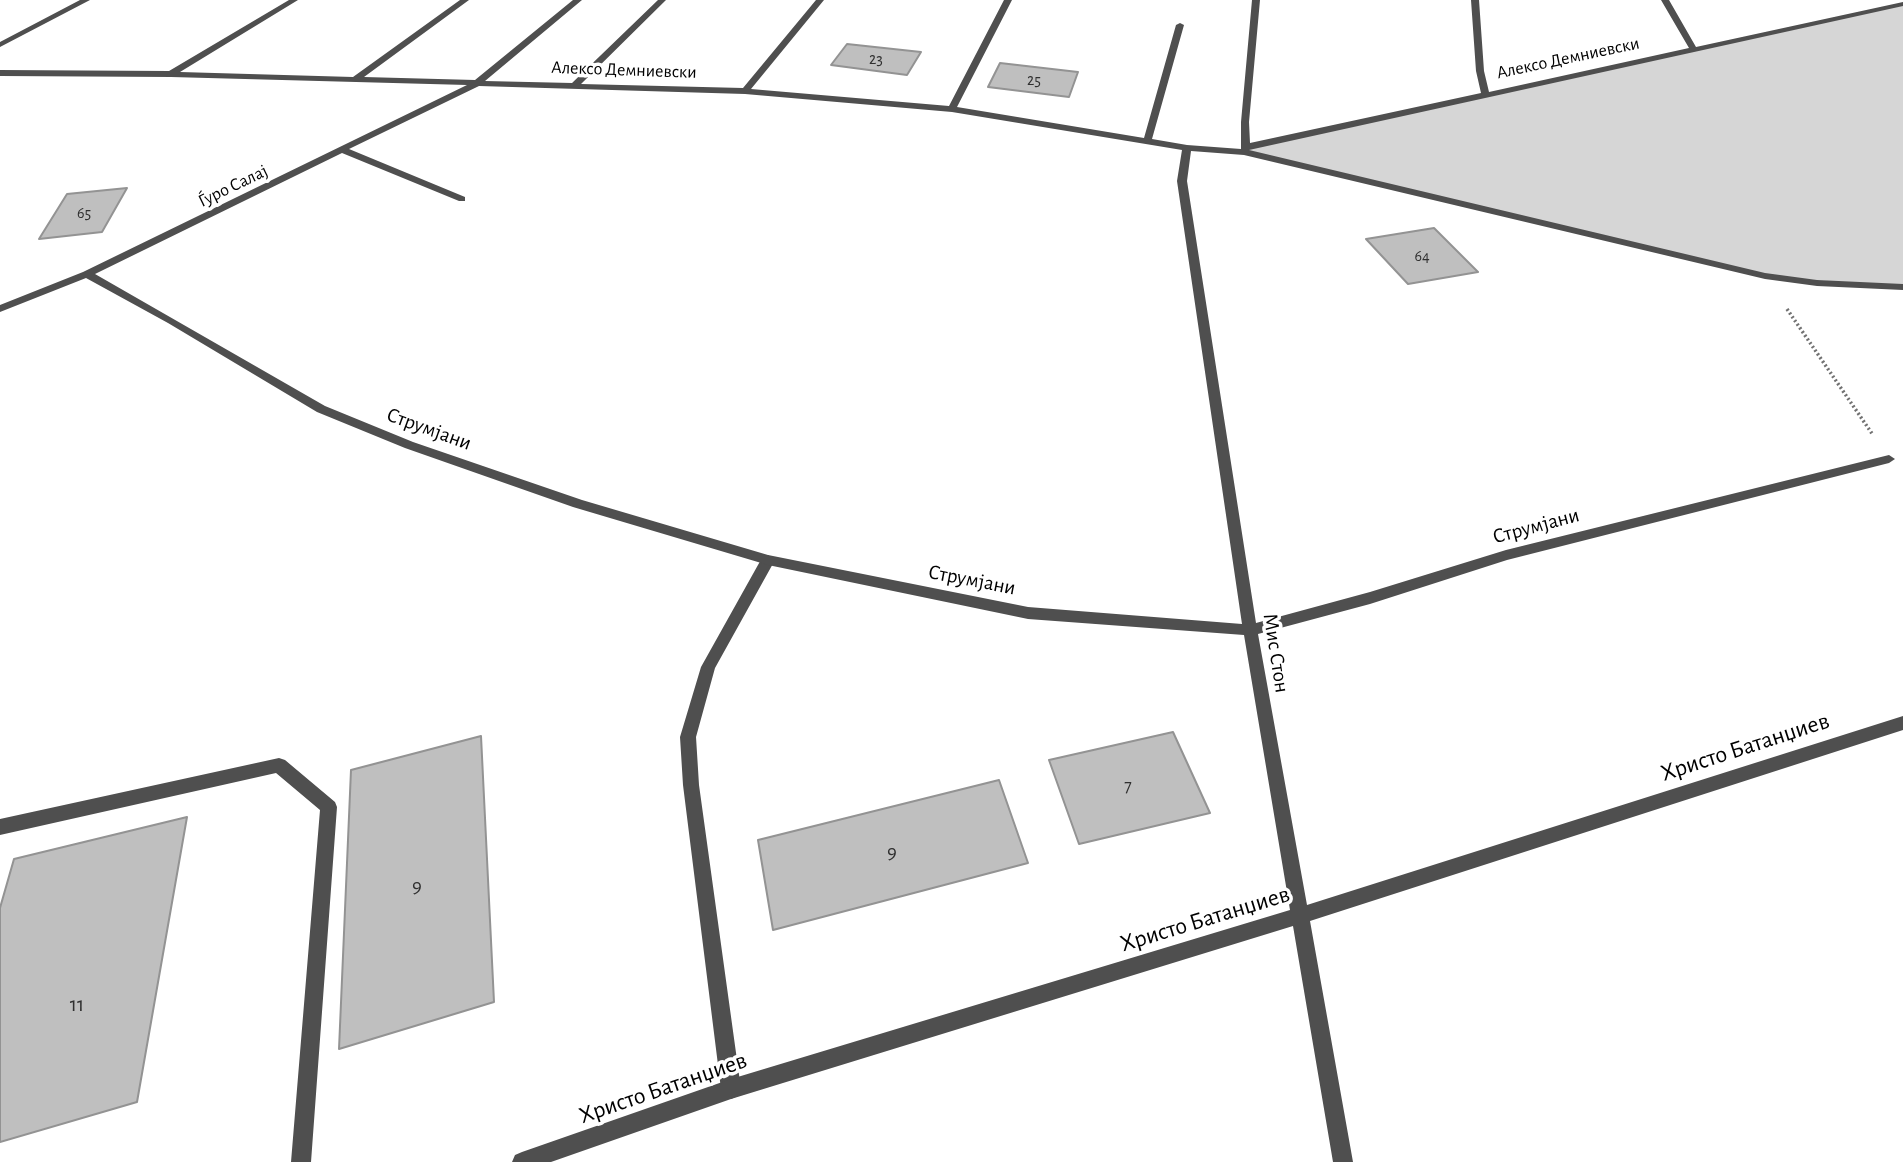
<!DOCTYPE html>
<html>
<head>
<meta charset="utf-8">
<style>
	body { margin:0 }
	canvas { display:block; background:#fff }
</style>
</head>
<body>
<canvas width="1903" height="1162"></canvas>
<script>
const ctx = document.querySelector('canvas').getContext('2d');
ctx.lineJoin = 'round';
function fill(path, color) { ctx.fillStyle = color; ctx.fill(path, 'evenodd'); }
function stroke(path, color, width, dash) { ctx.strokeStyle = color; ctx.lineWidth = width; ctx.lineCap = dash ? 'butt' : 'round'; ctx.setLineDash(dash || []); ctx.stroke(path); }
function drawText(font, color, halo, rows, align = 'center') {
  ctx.font = font + ' "Alegreya Sans",sans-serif'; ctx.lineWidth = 7; ctx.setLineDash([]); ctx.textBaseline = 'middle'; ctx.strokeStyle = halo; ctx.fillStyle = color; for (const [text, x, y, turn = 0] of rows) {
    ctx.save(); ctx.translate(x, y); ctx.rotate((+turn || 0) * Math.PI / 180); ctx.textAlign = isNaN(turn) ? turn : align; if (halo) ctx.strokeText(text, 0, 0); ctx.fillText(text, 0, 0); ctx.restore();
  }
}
fill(new Path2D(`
	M1903 4V287L1765 276 1244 152 1246 147Z`), '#d6d6d6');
const building = new Path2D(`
	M847 44 921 52 907 75 831 65Z
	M1000 63 1078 72 1069 97 988 87Z
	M127 188 102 232 39 239 67 194Z
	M1434 228 1478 272 1408 284 1366 239Z
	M1173 732 1210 813 1079 844 1049 760Z
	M481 736 494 1002 339 1049 351 770Z
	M999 780 1028 863 773 930 758 840Z
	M187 817 137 1102 0 1142V908L14 859Z`);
fill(building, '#bfbfbf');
stroke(building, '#939393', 2);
stroke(new Path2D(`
	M1787 309 1873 435`), '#717171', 3.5, [2, 2.5]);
fill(new Path2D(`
	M768 555 775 560 715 668 696 737 699 785 741 1089 738 1096 731 1099 724 1096 721 1089 683 785 680 737 701 667 763 556Z`), '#4f4f4f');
fill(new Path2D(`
	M80 0H90L0 47V42Z
	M289 0H298L180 72 353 77 460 0H469L364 77 475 80 573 0H582L485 81 572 83 658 0H666L581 84 743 88 816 0H824L751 89 949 106 1004 0H1012L957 107 1144 138 1176 25 1180 23 1184 25 1152 139 1187 145 1241 149V122L1252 0H1260L1249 122 1250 143 1481 93 1476 71 1471 0H1479L1484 71 1489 92 1689 48 1661 0H1669L1696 47 1903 2V6L1249 150 1765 273 1817 280 1903 284V290L1817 286 1765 279 1244 155 1191 151 1187 181 1256 623 1370 592 1506 550 1889 455 1895 459 1889 463 1507 560 1370 604 1258 634 1307 905 1903 716V730L1310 921 1353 1162H1333L1293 926 731 1099 551 1162H512L515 1155 522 1152 731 1079 1290 910 1244 635 1028 619 768 565 573 507 405 448 317 412 168 323 86 278 0 312V305L83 272 467 85 171 77 0 76V70L169 71ZM479 86 745 94 952 112 1182 150 1177 181 1242 624 1028 607 768 555 582 500 413 442 325 406 95 274 342 153 459 201H465V197L349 149Z
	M279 758 285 760 335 802 337 807 311 1162H291L320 810 276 773 0 835V819Z`), '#4f4f4f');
drawText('16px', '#303030', null, [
	["23",876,59],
	["25",1034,80],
	["65",84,213],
	["64",1422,256]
]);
drawText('18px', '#000', '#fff', [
	["Алексо Демниевски",1568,58,-12],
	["Алексо Демниевски",624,70,2],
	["Ѓуро Салај",233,186,-26]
]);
drawText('18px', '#303030', null, [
	["7",1128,787]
]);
drawText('21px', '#000', '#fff', [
	["Струмјани",429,429,20],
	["Струмјани",1536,526,-15],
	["Струмјани",972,580,11],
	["Мис Стон",1276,653,81]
]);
drawText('21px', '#303030', null, [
	["9",892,852],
	["9",417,886],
	["11",77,1005]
]);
drawText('24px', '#000', '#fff', [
	["Христо Батанџиев",1745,747,-18],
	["Христо Батанџиев",1205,919,-17],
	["Христо Батанџиев",663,1088,-19]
]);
</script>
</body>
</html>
